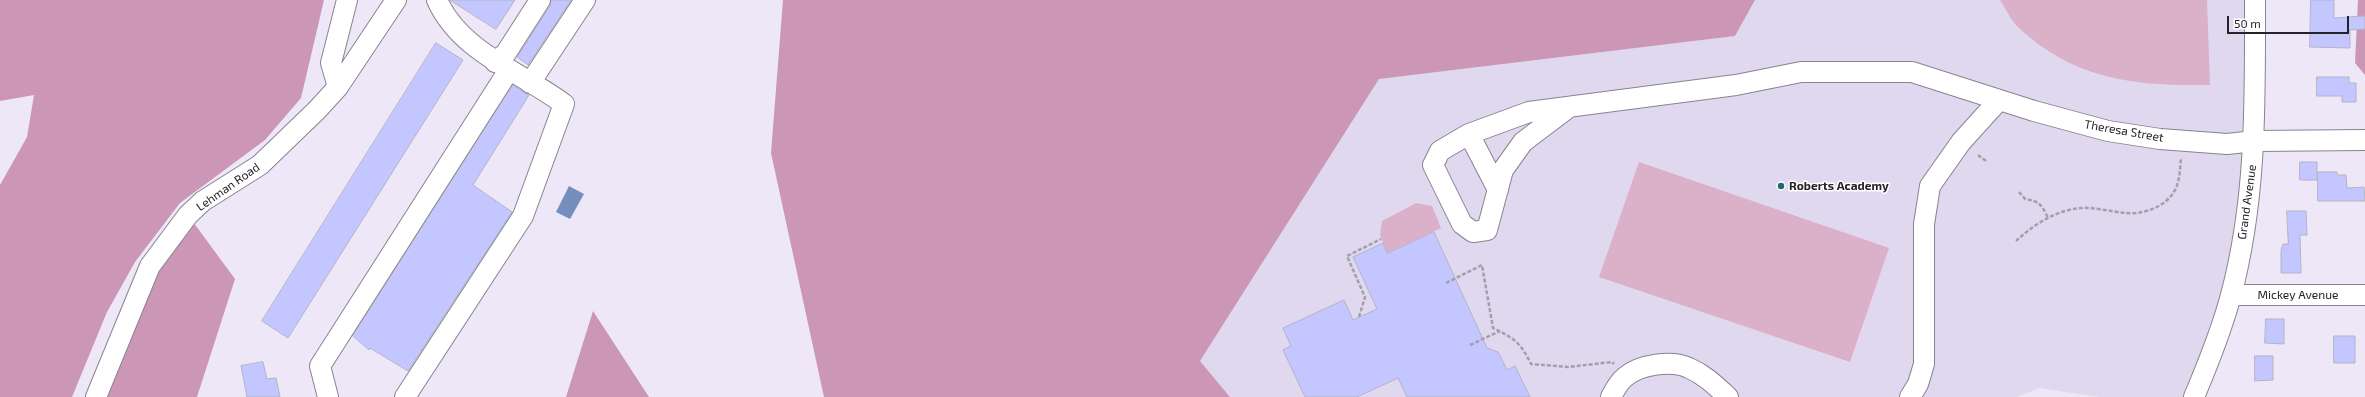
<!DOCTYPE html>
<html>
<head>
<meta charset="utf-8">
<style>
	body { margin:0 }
	#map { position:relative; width:2365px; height:397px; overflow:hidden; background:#ede7f8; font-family:"Exo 2",sans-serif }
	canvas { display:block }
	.scale { position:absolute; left:2227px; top:16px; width:122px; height:18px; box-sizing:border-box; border:2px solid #252328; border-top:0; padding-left:5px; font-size:12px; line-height:14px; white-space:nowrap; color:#252328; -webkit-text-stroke:3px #fff; paint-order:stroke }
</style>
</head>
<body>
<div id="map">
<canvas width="2365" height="397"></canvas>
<div class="scale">50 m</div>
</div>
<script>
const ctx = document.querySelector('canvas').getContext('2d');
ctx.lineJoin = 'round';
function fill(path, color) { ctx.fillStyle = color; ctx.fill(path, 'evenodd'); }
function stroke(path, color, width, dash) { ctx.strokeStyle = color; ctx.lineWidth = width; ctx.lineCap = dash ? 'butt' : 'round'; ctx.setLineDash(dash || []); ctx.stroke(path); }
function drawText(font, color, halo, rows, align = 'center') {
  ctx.font = font + ' "Exo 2",sans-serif'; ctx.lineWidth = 3; ctx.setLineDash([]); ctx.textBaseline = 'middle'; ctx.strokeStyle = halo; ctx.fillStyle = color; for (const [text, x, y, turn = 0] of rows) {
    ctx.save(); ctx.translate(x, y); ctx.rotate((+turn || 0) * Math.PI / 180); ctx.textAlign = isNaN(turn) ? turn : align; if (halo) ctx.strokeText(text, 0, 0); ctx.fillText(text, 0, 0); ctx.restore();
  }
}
fill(new Path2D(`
	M1755 0H2255L2249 203 2194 397H2100L2039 388 2017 397H1230L1200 361 1379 79 1734 36Z`), '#e0d8ef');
fill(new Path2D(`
	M2000 0H2207L2210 85C2137 86 2076 81 2019 28 2011 21 2006 9 2000 0Z
	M1639 162 1889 248 1850 362 1599 277Z
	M1416 203 1432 206 1441 228 1387 253 1380 235 1382 221Z`), '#dbb0c9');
fill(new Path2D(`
	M0 0H324L301 98 265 140 180 203 135 262 107 312 72 397H0V185L27 137 34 95 0 101Z
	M783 0H1755L1735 36 1379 79 1200 361 1230 397H824L771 153Z
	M2358 0H2365V75L2355 63Z
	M188 215 235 279 197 397H96L127 320Z
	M593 311 649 397H566Z`), '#cc97b7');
fill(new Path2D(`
	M569 186 584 194 570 219 556 212Z`), '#748fbe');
const building = new Path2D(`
	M450 0H515L496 29Z
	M551 0H571L528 65 517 57 550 6Z
	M2311 0H2334V18L2365 16V29L2350 30V48L2310 47Z
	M436 43 463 60 288 338 262 321Z
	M2317 77H2349V83H2356V102H2342V96H2317Z
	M513 85 529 95 473 185 512 212 408 371 370 348 369 350 353 336Z
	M2300 162H2317V180H2300Z
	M2318 172H2337V175H2346L2347 188 2364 187 2365 201H2318Z
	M2287 211H2306L2307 235H2300L2301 273H2281V250L2283 244H2288Z
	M1434 232 1487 348 1498 352 1507 370 1515 366 1530 397H1407L1398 378 1357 397H1305L1283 350 1291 346 1283 328 1344 300 1353 320 1377 309 1353 257 1383 243 1387 253Z
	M2266 319H2284V344L2265 343Z
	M2334 336H2355V363H2334Z
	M2255 356H2273V380L2255 381Z
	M263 362 267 379 276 378 280 397H247L241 366Z`);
fill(building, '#c4c7ff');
stroke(building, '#b2b4c4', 1);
const minor = new Path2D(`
	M495 62 506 53 540 0
	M530 83 585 0
	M338 87 331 63 347 0
	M1568 108 1523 142 1503 170 1487 230 1473 232 1462 224 1433 165 1440 151 1469 134 1529 112 1736 85 1801 72H1912L2034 111 2108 131 2160 139 2227 144 2255 141 2365 140
	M1469 134 1498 190
	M2231 295H2365
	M96 397 150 266 188 215 203 201 260 165 317 110 338 87 396 0
	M328 397 320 366 509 70
	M405 397 523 216 564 104C521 72 460 52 437 0
	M1611 397C1614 391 1620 381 1625 377 1640 364 1672 360 1689 368 1705 375 1716 386 1728 397
	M1910 397 1918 384 1924 364V224L1930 186 1961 142 1999 100
	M2194 397C2208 364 2222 329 2231 295 2257 198 2255 99 2255 0`);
stroke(minor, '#888391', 22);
stroke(new Path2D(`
	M1978 155 1986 161
	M2019 192 2025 199C2039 201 2042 205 2048 218
	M2016 241C2033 225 2056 210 2081 208 2095 207 2112 212 2126 213 2144 215 2168 206 2176 188 2180 179 2180 168 2181 158
	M1446 283 1482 265 1493 328C1514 338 1521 343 1531 364L1568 367 1612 362 1614 364
	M1359 317 1365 297 1347 256 1381 239
	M1470 345 1500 331`), '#a39fab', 2.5, [4, 2]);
stroke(minor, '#fff', 20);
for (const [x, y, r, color] of [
	[1781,186,4,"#1f6b70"]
]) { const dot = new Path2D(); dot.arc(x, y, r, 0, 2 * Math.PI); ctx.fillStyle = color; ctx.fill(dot); stroke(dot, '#fff', 1.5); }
drawText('12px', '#252328', '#fff', [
	["Theresa Street",2124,131,10],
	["Lehman Road",228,187,-35],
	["Grand Avenue",2247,202,-82],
	["Mickey Avenue",2298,295]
]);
drawText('bold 12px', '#252328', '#fff', [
	["Roberts Academy",1789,186]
], 'left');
</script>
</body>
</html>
